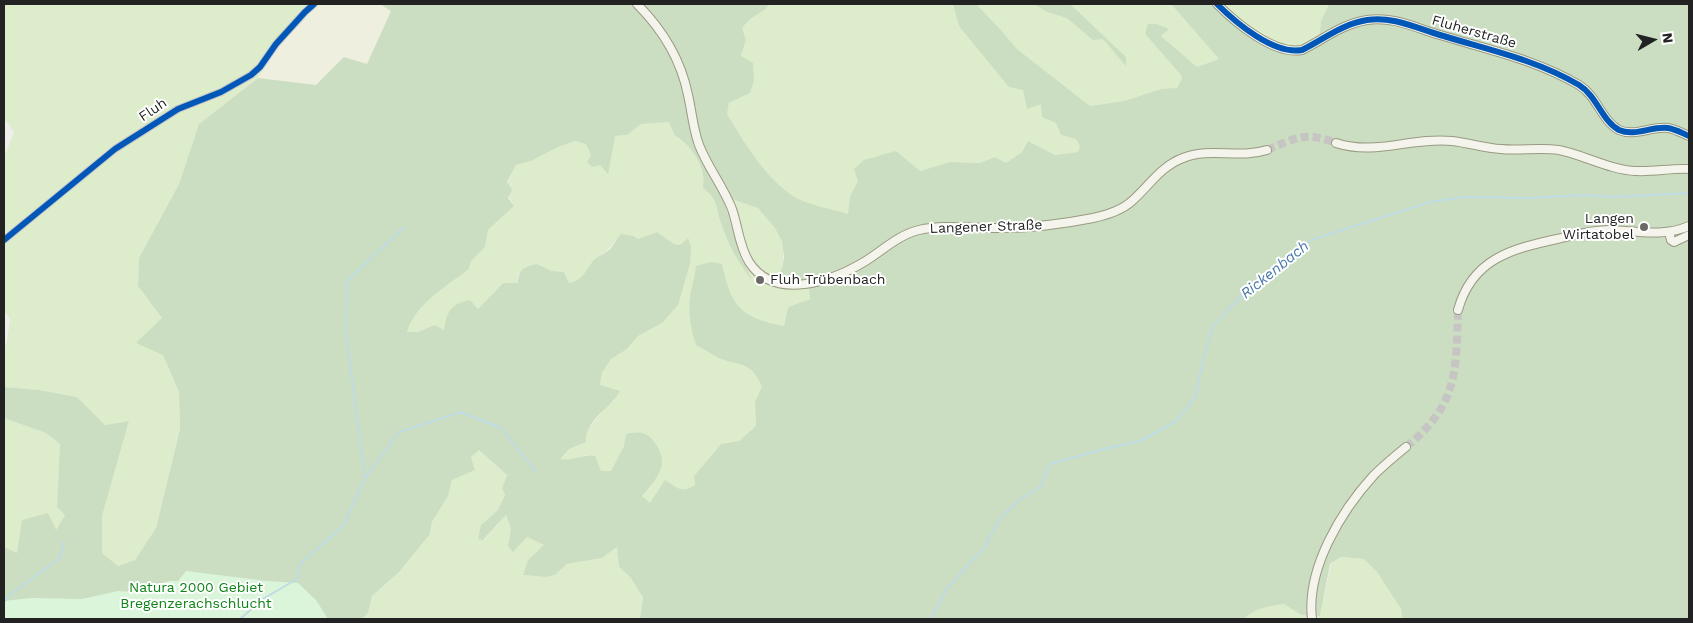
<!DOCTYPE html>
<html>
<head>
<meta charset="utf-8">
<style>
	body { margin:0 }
	#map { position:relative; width:1693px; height:623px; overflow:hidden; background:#f0eeeb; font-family:"Work Sans",sans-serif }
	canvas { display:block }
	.frame { position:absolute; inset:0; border:5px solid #222; pointer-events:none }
	.north { position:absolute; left:1628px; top:15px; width:50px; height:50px; -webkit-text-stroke:4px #fff; paint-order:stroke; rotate:82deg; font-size:14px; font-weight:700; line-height:20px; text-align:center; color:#222 }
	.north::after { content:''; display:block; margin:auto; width:18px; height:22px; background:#222; clip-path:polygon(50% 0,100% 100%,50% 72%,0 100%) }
</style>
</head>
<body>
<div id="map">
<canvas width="1693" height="623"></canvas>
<div class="frame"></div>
<div class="north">N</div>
</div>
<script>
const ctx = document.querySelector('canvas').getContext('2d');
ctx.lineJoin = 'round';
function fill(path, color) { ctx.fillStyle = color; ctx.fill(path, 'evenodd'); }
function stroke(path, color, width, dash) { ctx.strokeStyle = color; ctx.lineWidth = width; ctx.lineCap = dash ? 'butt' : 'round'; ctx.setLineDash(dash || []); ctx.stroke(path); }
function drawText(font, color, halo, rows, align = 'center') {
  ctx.font = font + ' "Work Sans",sans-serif'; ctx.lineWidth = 4; ctx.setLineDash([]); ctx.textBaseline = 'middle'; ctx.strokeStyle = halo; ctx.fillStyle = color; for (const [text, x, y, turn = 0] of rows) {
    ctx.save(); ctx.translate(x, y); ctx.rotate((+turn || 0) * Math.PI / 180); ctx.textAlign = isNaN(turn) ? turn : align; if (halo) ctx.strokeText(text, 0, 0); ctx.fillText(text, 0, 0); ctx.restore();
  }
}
fill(new Path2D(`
	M318 4H380L391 11 367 64 344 57 316 85 258 78 272 54 293 28Z`), '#efefdf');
fill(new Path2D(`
	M4 4H318L293 28 272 54 258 78 199 124 179 184 139 258 138 286 162 318 163 355 179 392 180 429 156 528 135 560 118 566 102 553V516L129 421 105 425 77 397 39 390 4 387V349L7 342 10 319 4 310V157L14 133 8 123 4 120Z
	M769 4H953L959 26 1023 90 1041 104 1056 123 1061 135 1076 139 1080 146 1078 152 1055 155 1028 141 1022 152 1006 163 995 157 980 163 950 162 920 171 858 181 850 196 849 214C830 208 806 206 790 194 763 174 744 142 727 114L729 103 750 93 741 56 746 40 742 28 750 19 766 9Z
	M977 4H1171L1219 59 1197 67 1161 36 1168 29 1145 34 1181 75 1182 79 1177 89H1161L1124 101 1090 106 1017 49 1001 30 978 6Z
	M1211 4H1329L1321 21 1320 45C1315 48 1310 52 1306 53 1276 62 1231 22 1211 4Z
	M669 122 675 136C687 141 702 162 703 175 704 179 703 184 703 188 720 202 715 207 722 226 729 245 738 262 751 277L741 258 722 198C730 198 754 204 759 209 768 216 778 231 782 241 784 250 783 260 782 269L808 280 810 299 788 307 784 326C741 318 731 306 722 264L696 266 695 278 690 296 721 359C743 364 752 365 762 386L755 402 756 427 739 441 721 444 694 476 695 485 687 490H681L650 503 642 496 652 486 624 446 611 471H601L586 455 571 460H559L569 449 586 442 587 430 607 406 615 400 600 385 602 373 611 359 627 349 638 336 662 323 688 238 680 245 674 244 657 232 638 239H616C611 249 604 252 596 259 585 269 586 279 569 283L564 272 552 271 537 264 525 267 518 274V283H503L478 309 444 331 435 325 416 332H407C416 303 446 287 469 269L471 261 485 247 488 230 514 206C503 190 507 182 516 165L531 161 556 148 575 141 586 143 591 155 587 162 615 136 627 135 640 124Z
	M4 418 46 433 60 444 57 507 65 515 56 530 17 553 4 547Z
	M479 450 507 475 502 488 505 495 498 510 481 525 484 540 506 515 511 529 508 546 513 551 527 537 544 545 528 560 523 575 546 577 555 575 567 564 602 558 617 547 619 567 631 578 643 599 640 619H362L368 613 372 596 399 572 430 534 432 522 448 496 452 480 475 470 471 457Z
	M1341 557 1364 559 1377 572 1401 609 1402 617 1403 619H1244C1255 608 1269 606 1284 604L1301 615 1320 616 1331 564Z`), '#ddeccb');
fill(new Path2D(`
	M380 4H769L766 9 750 19 742 28 746 40 741 56 753 63 754 80 750 93 729 103 727 114C744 142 763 174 790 194 805 205 830 208 848 214L850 196 858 181 854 169 864 160 896 151 920 171 950 162 980 163 995 157 1006 163 1022 152 1028 141 1055 155 1078 152 1080 146 1076 139 1061 135 1056 123 1042 117 1041 104 1027 109 1023 90 1009 87 959 26 953 4H977L978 6 1001 30 1017 49 1090 106 1124 101 1161 89 1177 88 1182 79 1181 75 1145 34 1148 24H1156L1169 29 1161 36 1197 67 1219 59 1171 4H1211C1231 22 1276 62 1306 53 1310 52 1315 48 1319 45L1321 21 1329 4H1689V619H1403L1402 617 1401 609 1377 572 1364 559 1341 557 1330 564 1320 616 1301 615 1284 604C1269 606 1255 608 1244 619H640L643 598 631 578 619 567 617 547 602 558 567 564 555 575 546 577 523 575 528 560 544 545 527 537 513 552 508 546 511 529 506 515 483 540 478 539 481 525 498 510 505 495 502 488 507 475 479 450 471 457 475 470 452 480 448 496 432 522 430 534 399 572 372 596 368 613 362 619H4V547L17 553 22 520 48 513 56 530 65 515 57 507 60 444 46 433 4 418V387L39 390 77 397 105 425 129 421 102 516V553L118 566 135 560 156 528 180 429 179 392 163 355 136 343 162 318 138 286 139 258 179 184 199 124 258 78 316 85 344 57 367 64 391 11ZM669 122 675 136C687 141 702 162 703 175 704 179 703 184 703 188 720 202 715 207 722 226 729 246 739 264 753 281L741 258 723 198H729L758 208 775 228 782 241 784 257 782 269 778 277 785 282 808 280 810 299 788 307 784 326C741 318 731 306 722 264L711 262 696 266C695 277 691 287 690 297 688 314 691 329 696 345 704 349 713 355 721 359 744 367 749 361 762 386L755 402 756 426 739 441 721 444 694 476 695 485C681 494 678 488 665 480L650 503 642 496C649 489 661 474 662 463 663 453 653 437 645 434 639 431 632 433 626 434L624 446 611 471H601L595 456C583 454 572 461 560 459L569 449 586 442C586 438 586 433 588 430 595 414 612 406 620 391L600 385 602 373 611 359 627 349 638 336 662 323 678 305 690 263 691 246 688 238 680 245 674 244 657 232 638 239 633 236 621 234C617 238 615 242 612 247 608 252 600 255 595 259 585 269 586 279 569 283L564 272 552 271 537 264C523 267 519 268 518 283H503L478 309 470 300C450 304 447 312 444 330L435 325 417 332H407C416 303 446 287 469 269L471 261 485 247 488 230 514 206 508 198 512 190 507 182 516 165 531 161 556 148 575 141 586 144 591 155 587 162 593 167 600 165 608 174 615 136 627 135 641 124Z
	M1034 4H1070L1126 57V66L1103 39 1093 40 1067 18 1047 12Z`), '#cbdec1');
fill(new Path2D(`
	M186 571 267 581 298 583 316 600 328 619H4V601L31 598 82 599 118 591 135 592 169 581H178Z`), '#daf5da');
stroke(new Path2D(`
	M365 478 346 334 347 281 403 228
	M4 602 11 594 60 558 64 542
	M240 619 263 599 297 579 300 564 343 526 365 478 399 432 461 412 501 428 536 472
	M931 619 947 588 984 548 1000 518 1018 501 1041 486 1050 464 1104 449 1140 441 1175 422 1195 398 1203 360 1213 326 1249 288 1311 240 1430 202 1465 197 1528 198 1584 195 1614 197 1689 193`), '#bfdbe3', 2);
stroke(new Path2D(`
	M1267 150C1296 138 1305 131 1336 143
	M1406 447C1458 405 1456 372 1458 310`), '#c7c5c3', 8, [8, 4]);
const street = new Path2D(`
	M4 240 115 149 178 109 221 92 251 75 260 67 276 44 305 12 314 4`);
const secondary = new Path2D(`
	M637 4C662 29 681 60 688 95 692 112 693 129 699 145 708 168 723 186 732 209 738 226 739 246 749 262 775 302 832 281 864 262 882 251 898 235 919 230 945 224 974 229 1000 228 1031 228 1063 224 1093 218 1107 215 1121 211 1132 201 1149 186 1161 166 1183 158 1210 147 1238 159 1267 150
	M1217 4C1236 23 1274 55 1302 50 1324 39 1342 24 1367 20 1393 16 1416 28 1440 35 1489 50 1534 59 1579 85 1597 96 1602 121 1619 130 1635 137 1651 126 1668 128 1675 129 1682 133 1689 136
	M1336 143C1376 156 1410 137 1452 141 1469 143 1485 148 1501 149 1520 151 1540 147 1559 150 1584 155 1610 170 1636 171 1654 172 1671 168 1689 169
	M1669 232 1671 240 1674 242 1689 235
	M1458 310C1472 259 1511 249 1557 239 1574 235 1592 230 1610 230 1637 231 1664 237 1689 226
	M1312 619C1306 569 1341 511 1374 475 1384 465 1395 456 1406 447`);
stroke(street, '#c9c8c7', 8);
stroke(secondary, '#999a82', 10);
stroke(street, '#fdfcfc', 5);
stroke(secondary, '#f4f4ed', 8);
stroke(new Path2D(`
	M1217 4C1236 23 1274 55 1302 50 1324 39 1342 24 1367 20 1393 16 1416 28 1440 35 1489 50 1534 59 1579 85 1597 96 1602 121 1619 130 1635 137 1651 126 1668 128 1675 129 1682 133 1689 136
	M4 240 115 149 178 109 221 92 251 75 260 67 276 44 305 12 314 4`), '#0057b8', 6);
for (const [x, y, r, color] of [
	[1644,227,5,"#6a6968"],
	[760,280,5,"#6a6968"]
]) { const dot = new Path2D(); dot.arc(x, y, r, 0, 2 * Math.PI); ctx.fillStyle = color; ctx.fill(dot); stroke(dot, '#fff', 2); }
drawText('14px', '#222', '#fff', [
	["Fluherstraße",1474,32,16],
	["Fluh",153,110,-34],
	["Langener Straße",986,227,-2]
]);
drawText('14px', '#222', '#fff', [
	["Langen",1634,219],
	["Wirtatobel",1634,235],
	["Fluh Trübenbach",770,280,"left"]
], 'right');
drawText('14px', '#0c8416', '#fff', [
	["Natura 2000 Gebiet",196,588],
	["Bregenzerachschlucht",196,604]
]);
drawText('italic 15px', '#4a7aab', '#fff', [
	["Rickenbach",1275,270,-39]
]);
</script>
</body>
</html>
